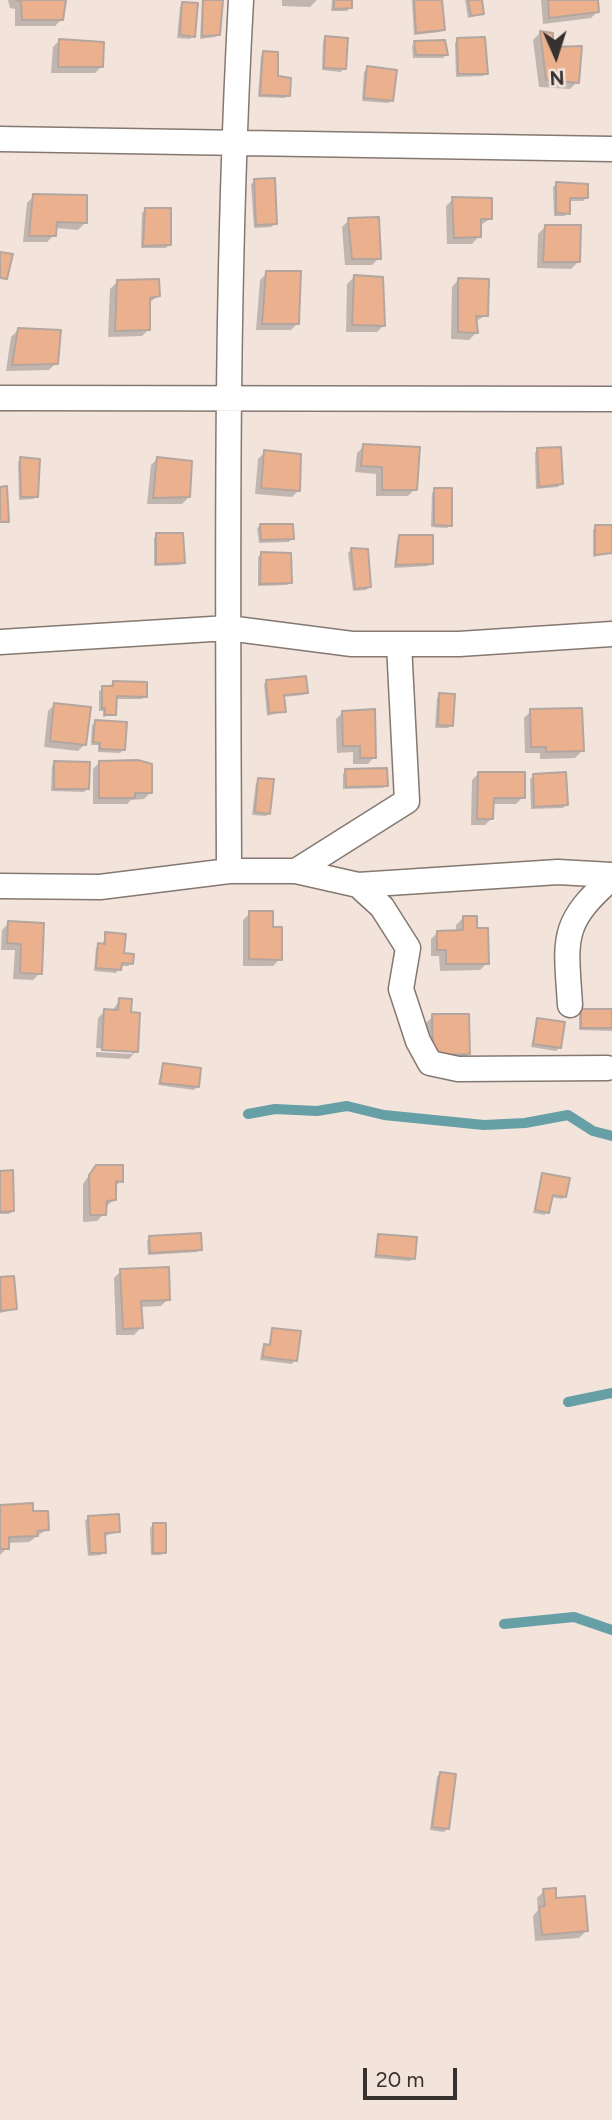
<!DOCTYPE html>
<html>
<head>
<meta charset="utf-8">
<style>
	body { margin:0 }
	#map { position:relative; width:612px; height:2120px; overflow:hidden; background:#f2e3db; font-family:Figtree,sans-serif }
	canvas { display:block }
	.north { position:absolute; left:521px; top:21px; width:70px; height:70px; -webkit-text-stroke:5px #f2e3db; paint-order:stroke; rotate:177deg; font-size:19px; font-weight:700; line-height:28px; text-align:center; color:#36312e }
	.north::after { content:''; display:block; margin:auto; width:24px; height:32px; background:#36312e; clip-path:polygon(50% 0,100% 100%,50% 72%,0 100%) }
	.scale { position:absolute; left:363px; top:2068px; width:94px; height:32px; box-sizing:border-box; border:4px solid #36312e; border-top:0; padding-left:9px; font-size:21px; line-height:24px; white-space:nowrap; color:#36312e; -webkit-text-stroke:5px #f2e3db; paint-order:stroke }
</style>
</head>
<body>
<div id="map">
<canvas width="612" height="2120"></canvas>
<div class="north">N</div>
<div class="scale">20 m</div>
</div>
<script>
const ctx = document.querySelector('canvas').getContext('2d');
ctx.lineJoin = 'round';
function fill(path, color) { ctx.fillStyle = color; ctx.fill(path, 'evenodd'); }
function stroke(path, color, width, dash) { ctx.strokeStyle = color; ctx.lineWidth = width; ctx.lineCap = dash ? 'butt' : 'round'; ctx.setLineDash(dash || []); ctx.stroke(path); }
fill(new Path2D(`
	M8 0H64L62 19 55 26H15V9L10 8Z
	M202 0H221L219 34 215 37 200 39Z
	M282 0H317L310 7 282 6Z
	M332 0H350V8L347 11H331Z
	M412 0H440L443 29 440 32 414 35Z
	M465 0H480L482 14 468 18Z
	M541 0H596L598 11 591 18 543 24Z
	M183 4 193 36 190 39 177 38 180 7Z
	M540 33 551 34V49L577 82 570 89 539 87 533 40Z
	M326 37 344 68 341 72 322 70 323 41Z
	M458 39 486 73 483 76 456 77 455 43Z
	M60 40 102 66 95 73H51L53 47Z
	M415 43 446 55 443 58H413L412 46Z
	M264 53 288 95 285 98 258 97 261 56Z
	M367 68 391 100 388 103 362 101 364 72Z
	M255 181 275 224 271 227 254 228 251 184Z
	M556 184 587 197 583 201H568L565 216H554L553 187Z
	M34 196 85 223 78 230 55 228 54 235 47 242H23L27 203Z
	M453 199 490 219 479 226V236L472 244H447L446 206Z
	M146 209 170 244 166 248H141L142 213Z
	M349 220 379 258 372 265H345L342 227Z
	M545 227 578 262 571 269 537 268 538 234Z
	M267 273 298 323 291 330H256L260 280Z
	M354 277 384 325 377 332H346L347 284Z
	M458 280 486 315 475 322 476 333 469 340 451 339 452 287Z
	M117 282 158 296 149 303V329L142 336 108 337 110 289Z
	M18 330 56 363 49 370 6 371 11 337Z
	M364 446 415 489 408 496H376V474L355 472 357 453Z
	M538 449 561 483 558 487 536 489 535 453Z
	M265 452 299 490 292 497 255 494 258 459Z
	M158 458 189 497 182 504H147L151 465Z
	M21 459 37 496 33 499 19 500 18 462Z
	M435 490 450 525 447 528 431 527 432 493Z
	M261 525 292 538 289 542 259 543 257 528Z
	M612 526 610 553 593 557V530L596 527Z
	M157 535 183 562 180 565 154 566V538Z
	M400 536 431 563 428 566 394 568 397 540Z
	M351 550 369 587 366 590 353 591 348 553Z
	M262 554 290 582 287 585 258 586V557Z
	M267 681 306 692 303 695 283 697 284 711 267 716 264 684Z
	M114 683 146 696 142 699H115V714L103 717V711H99V691Z
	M440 695 451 725 448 728H435L437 698Z
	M55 704 85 744 78 751 44 747 48 711Z
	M531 711 582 751 575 758 540 759V753H525L524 718Z
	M343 712 374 757 368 764H353V752L337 753 336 719Z
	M96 722 123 750 120 753 98 752V745H91L92 725Z
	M100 762 151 792 144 799 131 800 127 804H93V769Z
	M55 763 87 789 84 792 51 791 52 766Z
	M346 770 386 785 383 788 343 789V774Z
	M479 773 523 797 516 804H492V818L485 825H471L472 780Z
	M534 776 566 805 563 808 531 809 530 779Z
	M259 780 269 813 266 816 252 815 256 783Z
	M250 913 272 928 280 959 273 966H243V920Z
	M463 918 475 930 487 963 480 970 440 971 439 956H431V939L438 932H456V925Z
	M9 923 40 973 33 980 13 979 15 950H1L2 930Z
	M106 934 131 963 128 966H120L116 973 94 971 96 948 102 945Z
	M120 1000 129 1014 136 1051 129 1059 96 1057V1052L132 1054V1050L96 1048 98 1018 105 1011H112Z
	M582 1010 612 1011V1031L579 1030V1014Z
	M433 1016 469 1054 462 1061H427L426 1023Z
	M537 1020 559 1048 556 1051 531 1047Z
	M163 1065 197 1087 194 1090 158 1085Z
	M0 1173 13 1211 9 1214H0Z
	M90 1174 121 1181 114 1188V1200L105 1207 104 1214 97 1221 83 1222V1184Z
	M543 1175 565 1196 562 1199 551 1197 545 1215 533 1213Z
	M379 1236 413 1258 410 1261 374 1258Z
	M150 1238 200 1249 197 1252 148 1255 147 1241Z
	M121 1271 168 1299 161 1306 140 1307 141 1328 134 1335H116L114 1278Z
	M12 1278 15 1309 0 1313V1279Z
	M273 1330 295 1360 292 1364 260 1360 262 1349 268 1346Z
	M0 1507 31 1513 47 1529 29 1542 7 1543V1548L0 1555Z
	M88 1518 118 1532 104 1536V1552L101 1555 88 1556 85 1521Z
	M153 1525 164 1552 161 1555H151L150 1528Z
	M440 1773 447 1829 444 1832 430 1830 437 1777Z
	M544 1891 586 1931 579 1938 535 1941 533 1916 538 1910 537 1898Z`), '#0003');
stroke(new Path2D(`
	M248 1114 275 1109 317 1111 347 1106 384 1115 484 1125 525 1123 568 1115 593 1131 612 1136
	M568 1402 612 1393
	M504 1624 574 1617 612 1630`), '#669fa5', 10);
const building = new Path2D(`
	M16 0H66L63 20H22L21 2Z
	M203 0H223L220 35 202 36Z
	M334 0H352V8L334 9Z
	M414 0H442L445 30 416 33Z
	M468 0H482L484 14 471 16Z
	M548 0H598L599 12 549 18Z
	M182 2 198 3 195 37 180 35Z
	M540 31 553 33V47L582 46 579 83 546 80Z
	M325 36 348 38 346 69 324 68Z
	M485 37 488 74H458L457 38Z
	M59 39 104 42 103 67H58Z
	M445 40 448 55H416L414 41Z
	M263 51 278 52V76L291 78 290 96 260 95Z
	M367 66 397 70 393 101 364 98Z
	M275 178 277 224 256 225 254 179Z
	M556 182 588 184V198H570V214L556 213Z
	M33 194 87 195V223L57 222 56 236H29Z
	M452 197 492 198V219H481V237L454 238Z
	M145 208H171V245L143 246Z
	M379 217 381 259H352L348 218Z
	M545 225H581L580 262H543Z
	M0 252 13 254 7 279 0 278Z
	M266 271H301L299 324H262Z
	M354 275 383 277 385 326 352 325Z
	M458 278 489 279 488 316H476L478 333 458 332Z
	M159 279 160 296 150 298V330L115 331 117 280Z
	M18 328 61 330 58 364 12 365Z
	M363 444 420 447 417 490H382V467L361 466Z
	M561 447 563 484 539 487 537 448Z
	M264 450 301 454 300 491 261 488Z
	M20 457 40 459 38 497H21Z
	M157 457 192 461 190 497 153 498Z
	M7 486 9 522H0V487Z
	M434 488H452V526L434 525Z
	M260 524H293L294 539 261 540Z
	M595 525H612V553L595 555Z
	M156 533H183L185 563 156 564Z
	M399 535H433V564L396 565Z
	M351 548 368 549 371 587 355 589Z
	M261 552 291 553 292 583 260 584Z
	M306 676 308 693 284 695 286 712 269 713 266 680Z
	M113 681 147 682V697L117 696 116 715H105V708L102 709V686H113Z
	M439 693 455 694 453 726 438 725Z
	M54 703 91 707 86 745 50 741Z
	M582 708 584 751 546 752V747H531L530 709Z
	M375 709 376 758H360V746H343L342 711Z
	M95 720 127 722 125 750 100 749V743L93 742Z
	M138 760 152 764V793H135V798H99V761Z
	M54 761 90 762 89 789H54Z
	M387 768 388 786 346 787 345 769Z
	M478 772H525V798H494L493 819H477Z
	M566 772 568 805 534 807 533 774Z
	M258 778 274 779 270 814 255 812Z
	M249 911H273V927H282V960L249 959Z
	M463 916H477V928H488L489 964H446V950H437V931L463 930Z
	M8 921 44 923 42 974 20 973 21 944 7 943Z
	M105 932 126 934 124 953 134 954 133 964 122 963 121 970 96 968 98 943 105 944Z
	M119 998 132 999 131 1012 140 1013 138 1052 102 1050 104 1009 118 1010Z
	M581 1009H612V1028H581Z
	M432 1014H469L470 1054 433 1055Z
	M537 1018 565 1022 561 1048 533 1044Z
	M163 1063 201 1068 199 1087 160 1083Z
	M96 1165H123V1182L116 1181V1200L107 1201 106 1215H90L89 1175Z
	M13 1170 14 1211 0 1212V1171Z
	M542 1173 570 1178 566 1197 553 1195 549 1213 535 1210Z
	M201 1233 202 1250 150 1253 149 1236Z
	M378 1234 417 1237 415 1259 376 1255Z
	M169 1267 170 1300 141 1301 143 1328 123 1329 120 1269Z
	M14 1276 17 1309 1 1311 0 1277Z
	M272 1328 301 1331 297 1361 263 1357 264 1344 270 1345Z
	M33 1503V1511H48L49 1530 37 1531 38 1536 9 1537V1549H0V1505Z
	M119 1514 120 1532 105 1533 106 1553H90L88 1516Z
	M153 1523H166V1553H153Z
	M440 1772 456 1774 449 1829 432 1827Z
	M556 1888V1898L585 1896 588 1931 542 1935 539 1907 545 1906 543 1889Z`);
fill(building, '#ebb18f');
stroke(building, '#b4a69e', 2);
const street = new Path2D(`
	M0 139 612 149
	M0 398 612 399
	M0 642 228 628 352 644H459L612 634
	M229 871C228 580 225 290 241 0
	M296 871 358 885 558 872 612 875
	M358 885 382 907 408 948 401 989 418 1041 430 1063 458 1069 607 1068
	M0 886 100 887 229 871H296L407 801 399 644
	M570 1005C566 940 559 924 612 878`);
stroke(street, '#847870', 27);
stroke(street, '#fff', 24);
</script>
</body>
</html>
